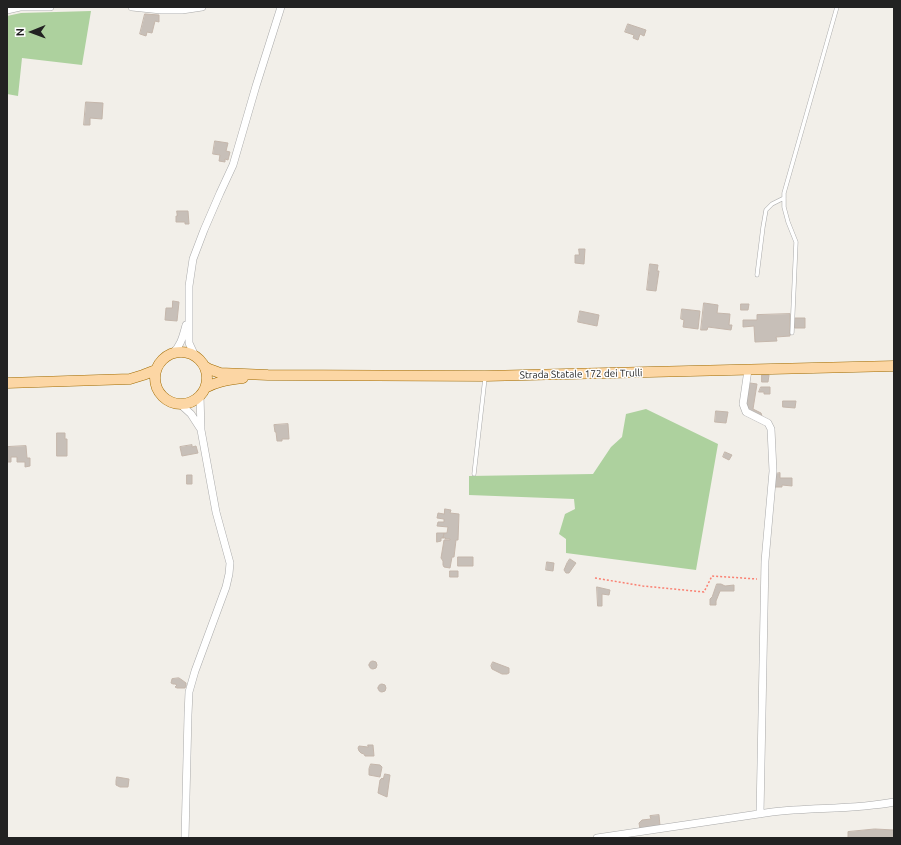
<!DOCTYPE html>
<html>
<head>
<meta charset="utf-8">
<style>
	body { margin:0 }
	#map { position:relative; width:901px; height:845px; overflow:hidden; background:#f2efe9; font-family:Ubuntu,sans-serif }
	canvas { display:block }
	.frame { position:absolute; inset:0; border:8px solid #222; pointer-events:none }
	.north { position:absolute; left:12px; top:12px; width:40px; height:40px; -webkit-text-stroke:3px #fff; paint-order:stroke; rotate:269deg; font-size:11px; font-weight:700; line-height:16px; text-align:center; color:#222 }
	.north::after { content:''; display:block; margin:auto; width:14px; height:18px; background:#222; clip-path:polygon(50% 0,100% 100%,50% 72%,0 100%) }
</style>
</head>
<body>
<div id="map">
<canvas width="901" height="845"></canvas>
<div class="frame"></div>
<div class="north">N</div>
</div>
<script>
const ctx = document.querySelector('canvas').getContext('2d');
ctx.lineJoin = 'round';
function fill(path, color) { ctx.fillStyle = color; ctx.fill(path, 'evenodd'); }
function stroke(path, color, width, dash) { ctx.strokeStyle = color; ctx.lineWidth = width; ctx.lineCap = dash ? 'butt' : 'round'; ctx.setLineDash(dash || []); ctx.stroke(path); }
function drawText(font, color, halo, rows, align = 'center') {
  ctx.font = font + ' Ubuntu,sans-serif'; ctx.lineWidth = 3; ctx.setLineDash([]); ctx.textBaseline = 'middle'; ctx.strokeStyle = halo; ctx.fillStyle = color; for (const [text, x, y, turn = 0] of rows) {
    ctx.save(); ctx.translate(x, y); ctx.rotate((+turn || 0) * Math.PI / 180); ctx.textAlign = isNaN(turn) ? turn : align; if (halo) ctx.strokeText(text, 0, 0); ctx.fillText(text, 0, 0); ctx.restore();
  }
}
fill(new Path2D(`
	M91 11 82 65 22 58 18 96 7 94V16L21 13Z
	M646 409 718 444 696 570 566 553V539L559 534 565 514 575 509 574 499 469 495V476L593 474 611 447 622 437 626 414Z`), '#add19e');
const building = new Path2D(`
	M145 14 159 15V22L155 21 152 33 147 32 146 36 140 34Z
	M628 24 646 30 644 36 640 34 638 40 633 38 634 35 625 32Z
	M86 102 103 103 102 119 90 118V125H84Z
	M215 141 228 143 226 151 230 152 228 160 225 159V162L219 161 220 155 213 154Z
	M177 211H188L189 224H185V222H176V216H177Z
	M579 249H585L584 264 575 263V255H579Z
	M650 264 658 265 657 271H659L656 291 647 290Z
	M173 301 179 302 177 321 165 320 166 308H172Z
	M704 303 718 305 717 313 730 314 729 325H732L731 330 708 327 707 330H701Z
	M741 304H749L748 310H741Z
	M682 309 700 311 698 329 683 327 684 320 681 319Z
	M580 311 599 315 597 326 578 322Z
	M790 314V336L776 337 777 341 755 342 754 326 743 327V320H757V315Z
	M795 318H805V328H795Z
	M762 375H769L768 382H762Z
	M750 383 757 384 753 409 761 413 762 416H761L748 411 746 405Z
	M761 387H770V394H764V392H759Z
	M783 401H796L795 408 783 407Z
	M716 411 728 412 726 423 715 422Z
	M288 424 289 439H282V441H277L276 432H275L274 425Z
	M57 433H65V439H67V456H57Z
	M192 445V447L196 446 198 453 182 456 180 447Z
	M26 446 27 458H30V466L25 467V462H17V457H11V462H7V447Z
	M725 452 732 455 729 460 723 457Z
	M780 473V478H792V486L782 485V487H775V474Z
	M187 475H192V484H187Z
	M445 509 451 510 450 513 459 514 458 540H456L454 557H452L450 568 444 567 443 565V561L441 558 444 540H450V539H445L446 538H443L444 533H447L448 527 437 526 438 522H444V519L437 518 438 513 444 514Z
	M437 533H444L443 538H441V541L437 542Z
	M458 557H473V566H458Z
	M570 559 576 563 569 573H566L564 570 567 563Z
	M547 562 554 563 553 571 546 570Z
	M450 571H458V577H450Z
	M717 584H721L725 586 734 585V591H720L716 601V605H710V599L712 597Z
	M597 587 610 590 609 595 602 594V606H598Z
	M369 665a4 4 0 1 1 8 0a4 4 0 1 1-8 0Z
	M493 662 509 668V673L507 674H502L492 669 491 666Z
	M179 678 182 680 186 683V686L185 688H177L175 687 177 685 175 684H173L171 683 172 679Z
	M378 688a4 4 0 1 1 8 0a4 4 0 1 1-8 0Z
	M368 745H373L374 756H365L364 754 361 753 359 751 358 748 359 746 368 747Z
	M371 764 380 765 382 767 380 777 369 775V769Z
	M385 774 390 775 387 797 378 793 380 780 382 778 383 779Z
	M117 777 129 779 128 787H120L116 785V781Z
	M659 815 660 826 640 829 639 823 642 820 651 819 650 816Z
	M875 829 894 830V838H848V832Z`);
fill(building, '#c7bfb8');
stroke(building, '#c4b6ab', 1);
const lane = new Path2D(`
	M757 275 763 227 766 210 772 204 784 198
	M792 333 796 242 788 222 784 207V193L837 7
	M474 474 485 378`);
const street = new Path2D(`
	M132 7 161 10H182L202 7
	M7 10 20 7H50
	M172 354C181 346 183 336 186 325
	M195 356 189 343V286L193 259 204 230 220 193 233 165 256 86 281 7
	M748 370 743 404 746 412 768 423 771 429 773 471 765 561 760 814
	M180 404 191 414 200 428
	M185 838 188 715 189 692 195 671 226 587 229 574 230 563 216 512 201 430 200 395
	M597 838 772 812C812 807 854 810 894 802`);
const primary = new Path2D(`
	M155 378a26 26 0 1 1 52 0a26 26 0 1 1-52 0Z
	M204 366 209 369 220 373 268 375 485 376 894 366
	M7 383 130 379 143 375 156 370
	M205 388C217 381 229 380 243 378`);
stroke(lane, '#a9a9a9', 4.5);
stroke(street, '#a9a9a9', 8);
stroke(primary, '#a06b00', 11);
stroke(new Path2D(`
	M595 578 643 586 704 592 712 576 757 579`), '#fa8072', 1.5, [2, 2]);
stroke(lane, '#fff', 3.5);
stroke(street, '#fff', 7);
stroke(primary, '#fcd6a4', 10);
drawText('10px', '#222', '#fff', [
	["Strada Statale 172 dei Trulli",581,374,-1]
]);
</script>
</body>
</html>
